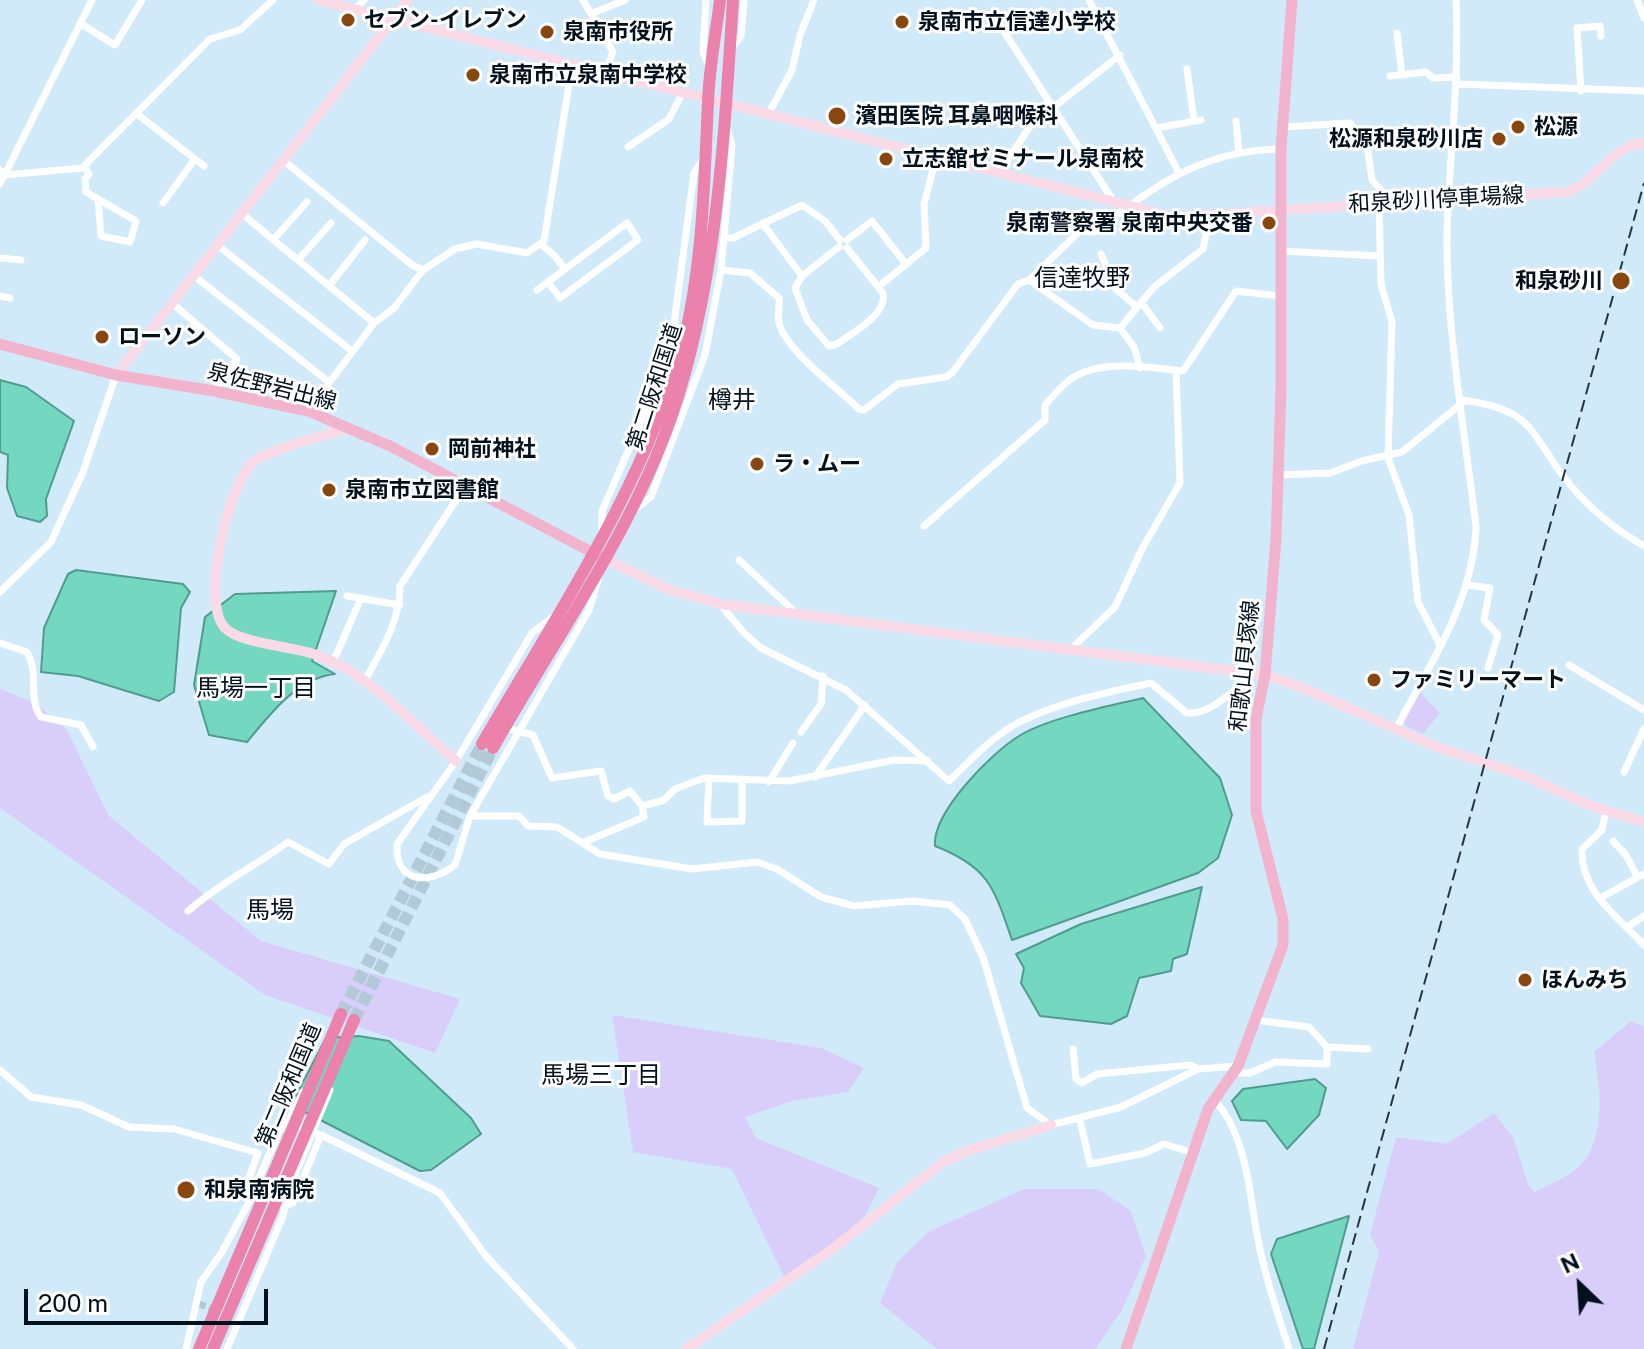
<!DOCTYPE html>
<html>
<head>
<meta charset="utf-8">
<style>
	body { margin:0 }
	#map { position:relative; width:1644px; height:1349px; overflow:hidden; background:#d1eaf9; font-family:"Public Sans",sans-serif }
	canvas { display:block }
	.north { position:absolute; left:1540px; top:1245px; width:80px; height:80px; -webkit-text-stroke:6px #fff; paint-order:stroke; rotate:335deg; font-size:22px; font-weight:700; line-height:32px; text-align:center; color:#00101d }
	.north::after { content:''; display:block; margin:auto; width:28px; height:36px; background:#00101d; clip-path:polygon(50% 0,100% 100%,50% 72%,0 100%) }
	.scale { position:absolute; left:24px; top:1289px; width:244px; height:36px; box-sizing:border-box; border:4px solid #00101d; border-top:0; padding-left:10px; font-size:24px; line-height:28px; white-space:nowrap; color:#00101d; -webkit-text-stroke:6px #fff; paint-order:stroke }
</style>
</head>
<body>
<div id="map">
<canvas width="1644" height="1349"></canvas>
<div class="north">N</div>
<div class="scale">200 m</div>
</div>
<script>
const ctx = document.querySelector('canvas').getContext('2d');
ctx.lineJoin = 'round';
function fill(path, color) { ctx.fillStyle = color; ctx.fill(path, 'evenodd'); }
function stroke(path, color, width, dash) { ctx.strokeStyle = color; ctx.lineWidth = width; ctx.lineCap = dash ? 'butt' : 'round'; ctx.setLineDash(dash || []); ctx.stroke(path); }
function drawText(font, color, halo, rows, align = 'center') {
  ctx.font = font + ' "Public Sans","Noto Sans JP",sans-serif'; ctx.lineWidth = 6; ctx.setLineDash([]); ctx.textBaseline = 'middle'; ctx.strokeStyle = halo; ctx.fillStyle = color; for (const [text, x, y, turn = 0] of rows) {
    ctx.save(); ctx.translate(x, y); ctx.rotate((+turn || 0) * Math.PI / 180); ctx.textAlign = isNaN(turn) ? turn : align; if (halo) ctx.strokeText(text, 0, 0); ctx.fillText(text, 0, 0); ctx.restore();
  }
}
fill(new Path2D(`
	M0 689 35 703 67 730 108 815 261 941 460 999 435 1053 265 995 0 808Z
	M1420 693 1440 713 1423 734 1406 726 1404 721Z
	M612 1015 821 1048 864 1068 848 1092 792 1101 745 1117 756 1138 879 1188 858 1230 786 1281 732 1169 633 1152Z
	M1631 1021 1644 1027V1349H1353L1379 1252 1370 1235 1396 1137 1447 1144 1494 1113 1513 1137 1529 1187 1535 1192C1552 1183 1577 1174 1587 1157 1605 1129 1600 1083 1594 1052Z
	M1024 1189H1099L1131 1211 1146 1256 1121 1312 1095 1349H937L880 1303 897 1262 928 1232Z`), '#d8cef9');
const water = new Path2D(`
	M0 380 26 387 74 421 46 499 47 516 40 522 17 516 7 488 8 455 0 452Z
	M76 570 183 584 190 592 181 608 174 692 159 701 78 676 41 672 44 628 68 574Z
	M336 591 312 661 335 674C297 678 271 713 247 742L209 735 194 685 205 617 235 594Z
	M1143 698 1220 778 1232 815 1218 858 1198 873 1012 940C994 888 989 867 935 846 932 813 991 753 1019 736 1048 718 1109 706 1143 698Z
	M1202 887 1187 954 1173 959 1171 971 1139 978 1127 1016 1111 1024 1040 1016 1021 983 1024 968 1016 954 1081 924Z
	M359 1036 389 1041 471 1118 481 1134 431 1170 420 1171 291 1105 326 1038Z
	M1315 1079 1326 1088 1319 1115 1287 1149 1266 1121 1241 1120 1232 1101 1243 1089Z
	M1349 1216 1314 1349H1303L1271 1254 1277 1239Z`);
fill(water, '#73d8bf');
stroke(water, '#509c8e', 2);
stroke(new Path2D(`
	M199 1304 218 1311`), '#b2c9d8', 7, [7, 3.5]);
stroke(new Path2D(`
	M341 1014 482 744
	M354 1020 493 748`), '#b2c9d8', 12, [12, 6]);
stroke(new Path2D(`
	M583 0 613 52 605 73
	M706 0 703 52 709 66
	M1089 0 1178 171
	M1637 0 1644 18
	M354 10 364 0
	M593 13 625 0
	M996 19 1114 202
	M80 23 115 45 142 0
	M1397 33 1402 75
	M733 46 741 36 744 0
	M1187 69 1194 121
	M1390 76 1426 72 1433 78 1457 77
	M1458 84 1644 91
	M1581 91 1577 28 1600 26 1601 36
	M769 113 792 70 800 35 814 0
	M137 114 204 166
	M1236 121 1239 153
	M1283 127 1350 123 1367 144 1372 180 1382 191 1383 203
	M1156 128 1201 120
	M628 147 669 119 682 94
	M284 161 412 265 423 270
	M84 166 89 174 85 179 86 192 136 221 130 242 101 236 98 199
	M0 170 5 175 82 168 210 39 240 30 273 0
	M998 174 1031 125 1120 55
	M0 184 92 0
	M163 203 195 159
	M1379 203 1381 284 1392 322 1388 458 1409 515 1418 602 1440 645
	M241 213 374 323
	M763 224 802 276
	M724 238H733L802 205 825 221 840 240
	M273 240 307 202
	M847 240 872 221 905 263
	M540 244 554 255 565 269
	M217 245 352 351
	M839 247 802 276 795 288 807 320 829 346 837 344C852 333 888 314 883 293L847 248
	M1280 251 1380 256
	M1101 254 1116 289 1137 307
	M0 258 21 260
	M298 260 331 223
	M721 270 750 273 779 298C780 306 777 315 779 323 786 351 838 388 859 409L864 410 898 384 946 377 952 373 1018 284 1029 280 1093 325 1120 328 1134 347 1140 368
	M193 275 329 382
	M1029 280 1080 231 1094 232C1155 186 1201 150 1281 149
	M329 286 365 240
	M878 287 926 248 924 204 936 158
	M537 290 627 223 638 240 560 298 548 282
	M0 296 10 298
	M1141 302 1160 328
	M172 303 237 359 214 391
	M1120 328 1154 287 1203 249 1210 214
	M1462 400C1540 410 1529 437 1572 487 1594 513 1616 530 1644 546
	M308 411 374 323 394 308 423 270 455 249 477 244 527 253 544 241 572 66
	M1277 475 1330 473 1362 461 1402 452 1462 403
	M634 510 651 497 705 355 721 270 732 146 727 128
	M924 526 1045 420V405C1053 396 1062 385 1072 378 1102 359 1149 367 1183 371L1236 291 1280 296
	M602 532V511L654 391 673 331 694 173 705 155
	M739 560 796 613
	M1468 585 1490 588 1484 620 1498 635 1488 668
	M0 592 51 542 83 472 116 375
	M347 596 400 605
	M720 604 744 633 761 648 846 690 949 781C965 766 981 748 999 735 1035 707 1107 692 1151 683L1187 713C1212 715 1235 688 1254 674
	M557 614 532 633 456 761 397 844C395 884 429 885 455 865L470 816 589 610 598 580
	M0 643 27 652C40 675 27 699 41 717L81 725 93 747
	M1070 650 1115 607 1143 547 1180 483 1176 371
	M333 662 361 598
	M1569 665 1644 710
	M364 682C381 651 400 622 400 586L466 485
	M510 729 533 735 552 778 601 771 608 796 614 799 630 791 642 806
	M1396 729C1430 664 1473 602 1476 527 1464 425 1442 307 1448 206 1452 137 1459 70 1456 0
	M801 732 821 704 823 676
	M1624 772 1644 729
	M815 777 865 705
	M709 778 707 822 742 821V782
	M769 782 793 743
	M1606 810 1602 830 1582 849C1580 891 1617 916 1644 945
	M470 816H519L528 826 557 827 600 854 692 869 757 862 777 869 821 897 854 906 912 901 950 905 965 919 983 957 1027 1108 1051 1125 1121 1107 1198 1069 1237 1066
	M1613 841 1626 855 1637 876
	M582 843 644 817 642 806 664 800 675 789 704 778 789 781 894 760 928 761
	M1600 898 1644 874
	M188 911C220 883 255 866 288 842L329 864 344 844 427 797
	M1627 927 1644 916
	M1327 1047 1368 1049
	M1073 1049 1076 1079 1082 1083 1097 1074 1190 1065 1198 1069
	M0 1070 31 1097 81 1105 129 1127 174 1129 258 1153 245 1189 284 1206 293 1203 321 1135 283 1122 253 1192
	M1235 1073H1250L1275 1062 1327 1064V1047L1309 1027 1255 1020
	M1215 1100C1244 1134 1248 1179 1255 1222 1261 1264 1276 1309 1289 1349
	M1080 1120 1090 1164 1145 1153 1164 1144 1194 1153
	M285 1128 303 1092
	M321 1135 440 1193 486 1256 573 1349
	M186 1349 201 1282 222 1252 256 1189
	M227 1349 283 1216 288 1192 330 1090`), '#fff', 7);
stroke(new Path2D(`
	M318 0 1174 217 1567 192C1590 187 1615 143 1643 143
	M116 375 408 0
	M350 428C329 434 267 450 253 462 228 485 200 602 225 628 241 644 292 646 317 655 371 674 413 725 456 761
	M604 558 667 589 720 604 1265 675 1301 687 1434 746 1528 777 1589 805 1644 822
	M686 1349 831 1250 943 1162 970 1150 1051 1125`), '#f9dae6', 10);
stroke(new Path2D(`
	M0 344 116 375 214 391 308 411 390 446 601 557
	M1126 1349 1208 1109 1238 1066 1283 945V919L1256 811V719L1265 675 1276 539 1281 389V149L1292 0`), '#f2b4cd', 11);
stroke(new Path2D(`
	M482 744C555 618 645 485 683 344 703 265 704 183 708 103 709 68 716 34 720 0
	M493 748C554 640 630 535 671 418 717 285 724 139 733 0
	M199 1349 341 1014
	M213 1349 354 1020`), '#ea82ab', 12);
stroke(new Path2D(`
	M1324 1349 1644 183`), '#243643', 2, [12, 6]);
for (const [x, y, r, color] of [
	[348,20,8,"#87470e"],
	[902,22,8,"#87470e"],
	[547,32,8,"#87470e"],
	[473,75,8,"#87470e"],
	[837,116,10,"#87470e"],
	[1518,127,8,"#87470e"],
	[1499,139,8,"#87470e"],
	[886,159,8,"#87470e"],
	[1269,223,8,"#87470e"],
	[1621,281,10,"#87470e"],
	[102,337,8,"#87470e"],
	[432,449,8,"#87470e"],
	[757,464,8,"#87470e"],
	[329,490,8,"#87470e"],
	[1374,680,8,"#87470e"],
	[1525,980,8,"#87470e"],
	[186,1190,10,"#87470e"]
]) { const dot = new Path2D(); dot.arc(x, y, r, 0, 2 * Math.PI); ctx.fillStyle = color; ctx.fill(dot); stroke(dot, '#fff', 3); }
drawText('bold 22px', '#00101d', '#fff', [
	["セブン-イレブン",364,20],
	["泉南市立信達小学校",918,22],
	["泉南市役所",563,32],
	["泉南市立泉南中学校",489,75],
	["濱田医院 耳鼻咽喉科",855,116],
	["松源",1534,127],
	["松源和泉砂川店",1483,139,"right"],
	["立志舘ゼミナール泉南校",902,159],
	["泉南警察署 泉南中央交番",1253,223,"right"],
	["和泉砂川",1603,281,"right"],
	["ローソン",118,337],
	["岡前神社",448,449],
	["ラ・ムー",773,464],
	["泉南市立図書館",345,490],
	["ファミリーマート",1390,680],
	["ほんみち",1541,980],
	["和泉南病院",204,1190]
], 'left');
drawText('22px', '#00101d', '#fff', [
	["和泉砂川停車場線",1436,200,-3],
	["泉佐野岩出線",272,387,14],
	["第二阪和国道",655,387,-72],
	["和歌山貝塚線",1245,666,-84],
	["第二阪和国道",289,1085,-67]
]);
drawText('24px', '#00101d', '#fff', [
	["信達牧野",1082,279],
	["樽井",732,401],
	["馬場一丁目",256,689],
	["馬場",270,911],
	["馬場三丁目",601,1076]
]);
</script>
</body>
</html>
